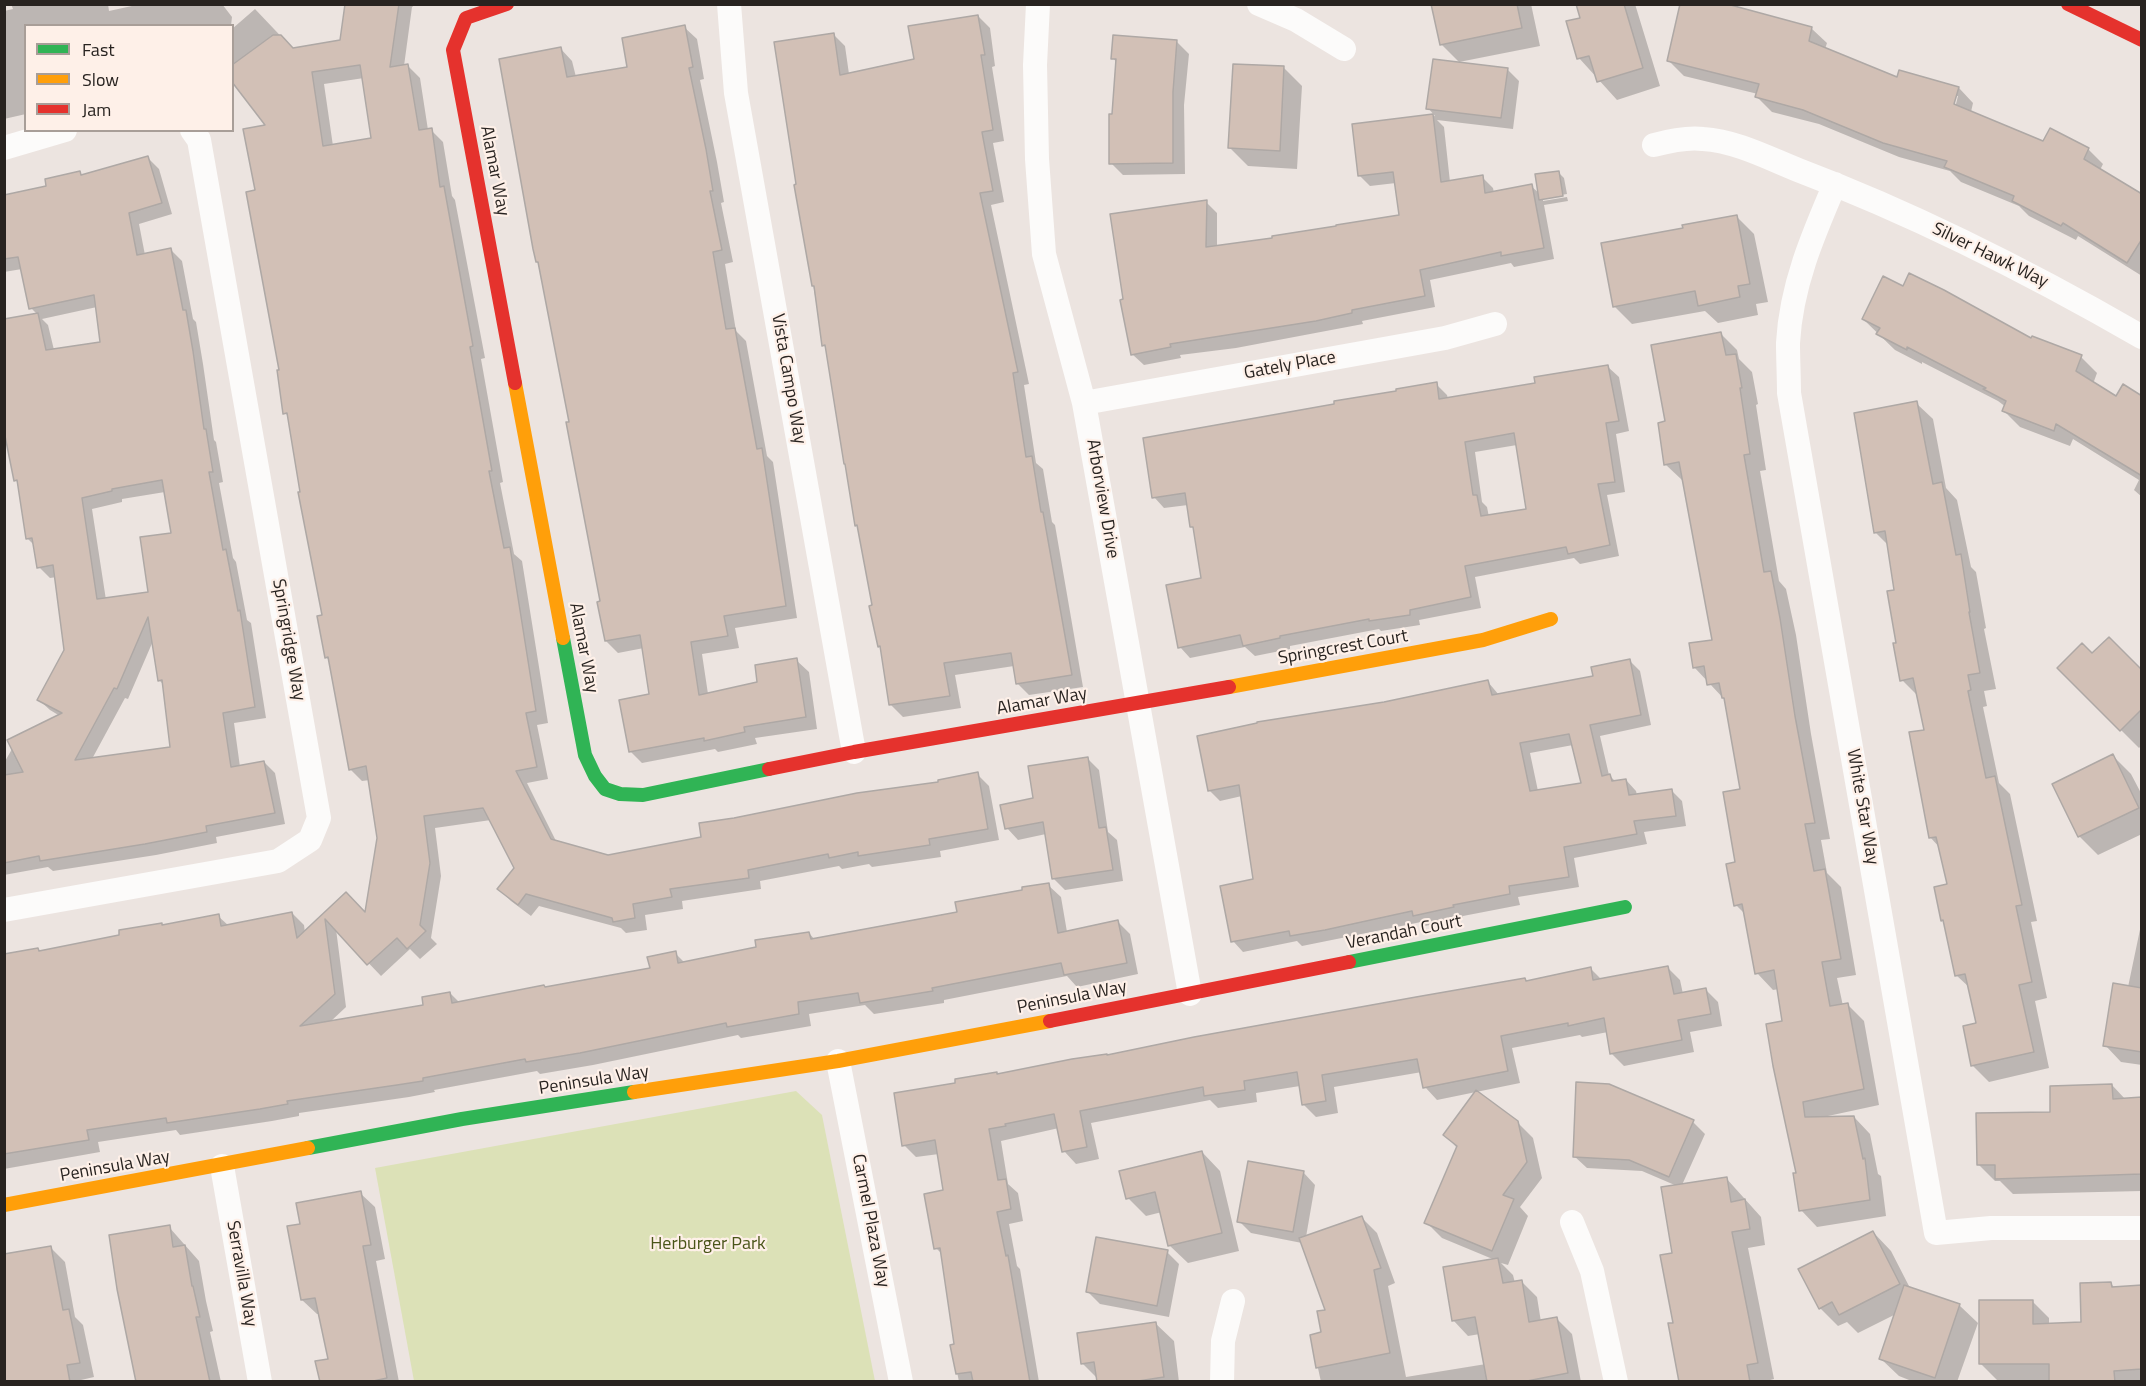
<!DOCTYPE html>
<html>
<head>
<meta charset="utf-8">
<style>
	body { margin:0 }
	#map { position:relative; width:2146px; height:1386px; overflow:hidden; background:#ece4e0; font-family:"Titillium Web",sans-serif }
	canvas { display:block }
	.frame { position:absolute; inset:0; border:6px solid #282320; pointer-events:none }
	.legend { position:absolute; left:24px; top:24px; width:210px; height:108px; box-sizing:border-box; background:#fef0e8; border:2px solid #a89e98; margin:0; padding:8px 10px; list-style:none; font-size:18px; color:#282320 }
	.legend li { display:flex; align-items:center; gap:12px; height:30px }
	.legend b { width:30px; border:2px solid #a89e98 }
</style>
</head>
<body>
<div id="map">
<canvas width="2146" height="1386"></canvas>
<div class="frame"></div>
<ul class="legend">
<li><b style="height:8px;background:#30b455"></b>Fast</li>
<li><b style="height:8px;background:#ff9f0a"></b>Slow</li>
<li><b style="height:8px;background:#e5322d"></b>Jam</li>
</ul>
</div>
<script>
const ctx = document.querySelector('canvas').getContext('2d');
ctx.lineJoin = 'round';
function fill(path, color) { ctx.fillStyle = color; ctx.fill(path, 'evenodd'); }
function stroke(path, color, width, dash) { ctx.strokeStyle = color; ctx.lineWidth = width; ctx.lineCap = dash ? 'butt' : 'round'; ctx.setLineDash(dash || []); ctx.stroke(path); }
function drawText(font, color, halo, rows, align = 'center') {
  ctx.font = font + ' "Titillium Web",sans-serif'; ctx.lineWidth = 4.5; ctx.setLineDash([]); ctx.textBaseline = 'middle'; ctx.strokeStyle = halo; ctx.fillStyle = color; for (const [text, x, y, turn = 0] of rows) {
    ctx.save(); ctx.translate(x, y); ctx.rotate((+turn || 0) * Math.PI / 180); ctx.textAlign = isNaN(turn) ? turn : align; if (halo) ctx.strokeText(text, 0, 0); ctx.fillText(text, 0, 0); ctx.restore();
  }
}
fill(new Path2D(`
	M796 1091 822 1115 875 1381H414L375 1168Z`), '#dce1b7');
fill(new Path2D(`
	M11 4H108L109 11 141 4H222L232 17 231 26H26V114L4 119V11L13 9Z
	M347 4H416L412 7 404 66H408L420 78 428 130H431L443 142 452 196 455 200 485 358 481 359 503 482 500 483 514 554 522 561 548 723 537 725 548 779 527 783 557 843 608 856 702 838 977 774 989 786 999 840 940 851 941 857 872 867 869 864 842 869 839 866 760 881 761 889 682 901 683 909 645 915 647 930 626 933 621 928 539 906 531 916 511 901 499 889 515 868 491 820 435 828 441 876 431 938 437 944 420 959 410 949 381 976 336 929 346 1007 329 1023 425 1007 450 993 460 1003 652 970 675 953 685 963 758 949 809 933 815 940 959 914 1048 885 1061 897 1067 932 1118 922 1130 934 1138 974 1077 987 1067 976 944 1000V1003L874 1014 865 1005 809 1014 811 1026 741 1038 738 1035 593 1065 540 1074 537 1071 434 1090 435 1092 409 1097 299 1113V1116L272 1121 180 1135 176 1130 98 1142 100 1152 4 1169V956L38 949 41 952 218 916 229 926 292 913 304 925 305 933 346 894 366 914 378 838 370 780 362 781 350 769 330 661 326 657 324 617 289 417 285 413 257 191 268 126 232 79V29L255 9 293 49 342 42ZM364 78 372 139 333 146 324 84Z
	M1430 4H1531L1540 46 1459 62 1441 44 1433 7Z
	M1577 4H1635L1660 86 1617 100 1579 58 1582 19Z
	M978 16 990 28 995 66 992 67 1004 141 993 143 1004 202 991 205 1029 384 1024 385 1036 463 1043 469 1052 522 1055 525 1083 687 1029 695 1017 683 1014 666 955 675 961 708 903 717 891 705 882 649 879 646 874 606 859 527 856 525 827 348 823 345 797 186 833 34 845 46 849 74 915 60Z
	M684 27 697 39 704 79 700 80 717 162 724 202 721 203 733 262 725 264 736 331 746 341 767 456 773 462 797 618 735 628 739 648 702 654 708 694 759 684 796 660 809 672 817 729 755 738 757 744 718 752 715 749 642 763 630 751 651 695 644 648 618 653 606 641 601 602 571 423 540 265 537 262 560 48 572 61 576 77 629 68Z
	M1812 29 1827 43 1825 49 1898 79 1959 88 1973 103 1971 112 2044 143 2050 130 2089 150 2103 164 2100 170 2142 196V276L2078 236 2076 240 2029 216 2019 206 1961 182 1950 171 1899 157 1819 124 1772 112 1757 97 1758 94 1684 76 1669 61ZM1955 96H1958L1954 112 1951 111Z
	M1177 42 1189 54 1184 105 1185 174 1123 175 1111 163 1117 63 1113 58Z
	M1284 68 1302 86 1297 169 1248 166 1230 148Z
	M1507 69 1519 81 1513 129 1437 120 1444 127 1450 182 1482 177 1493 188 1494 193 1531 186 1540 194 1559 173 1564 178 1567 194 1543 198V201L1567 197 1568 201 1544 205 1554 259 1514 267 1511 263 1430 280 1435 307 1362 321 1363 324 1236 348 1180 355 1181 358 1144 365 1132 354 1206 202 1217 213V247L1274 239 1401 216 1396 183 1370 186 1359 175 1353 125 1435 116 1428 108Z
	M148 158 159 169 172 214 139 224 145 255 171 250 182 261 193 319 196 322 203 364 214 440 216 442 223 482 219 483 233 558 236 562 247 620 251 623 266 718 234 723 240 767 264 762 275 773 285 824 216 837 217 843 156 855 53 871 48 867 4 875V763L20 735 60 716 50 710 39 700 66 650 57 577 50 578 39 567 35 546 27 538 18 483 16 480 37 314 31 308 22 269 4 272V196L48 187 80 173 83 176ZM97 307 101 344 54 350 48 325 42 319ZM165 492 173 534 150 594 106 600 92 509 122 502V499ZM153 641 159 680 164 685 172 748 92 759 125 698 128 699Z
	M1736 216 1754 234 1768 302 1756 304 1758 315 1718 323 1705 311 1632 324 1614 306 1685 230Z
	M1863 319 2032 340 2081 357 2097 373 2093 384 2116 398 2142 397V497L2134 490 2139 480 2073 439 2070 446 2020 427 2004 411 2006 407 1998 401 1922 362V364L1895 350Z
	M1721 334 1737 350 1739 359 1752 372 1758 404 1756 405 1766 470 1760 471 1779 581 1786 589 1796 635 1811 734 1830 839 1821 840 1827 873 1841 887 1856 975 1837 978 1843 1006 1848 1005 1864 1021 1879 1105 1828 1116V1118L1854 1117 1870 1134 1878 1174 1881 1176 1886 1216 1817 1227 1801 1210 1784 1022 1779 989 1773 990 1757 973 1746 915 1736 905 1741 790 1725 700 1694 667 1714 641 1684 480H1682L1665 464 1667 423Z
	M1608 367 1619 377 1629 431 1616 434 1625 492 1607 495 1619 556 1580 564 1574 558 1475 577 1481 608 1419 620 1420 625 1381 631 1379 629 1290 646V649L1255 656 1245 647 1190 658 1180 647 1203 579 1195 530 1192 526 1188 505 1164 508 1154 497 1336 405 1436 384 1447 395 1448 399 1537 385ZM1517 445 1527 510 1489 517 1487 507 1482 502 1475 452Z
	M1916 403 1933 419 1946 488 1957 500 1971 567 1976 572 1986 628 1984 629 1996 689 1984 691 1987 706 1983 707 1999 783 2010 794 2037 921 2031 922 2047 998 2035 1001 2049 1068 1989 1082 1972 1065 1978 1025 1970 988 1956 975 1945 923 1943 920 1948 885 1940 848 1930 837 1926 731 1919 697 1902 680 1897 644 1896 591 1888 545 1876 533Z
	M2092 655 2142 672V745L2139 748 2059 668Z
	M1629 660 1640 671 1651 725 1600 736 1609 775 1616 782 1626 780 1636 791 1637 795 1672 791 1682 801 1686 826 1644 832 1647 844 1574 858 1579 887 1518 897 1520 905 1463 916V918L1425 926 1421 922 1302 946 1297 941 1243 952 1233 941 1255 881 1242 796 1220 801 1209 790 1384 703 1488 682 1499 695 1595 677ZM1573 745 1583 784 1538 791 1530 753Z
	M2113 756 2131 774 2142 795V834L2098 855 2080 837 2054 784Z
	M1087 758 1099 770 1108 832 1117 840 1123 881 1065 890 1054 879 1046 834 1018 840 1007 828 1035 800Z
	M2142 920V1065L2121 1062 2105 1045 2128 987Z
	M1590 968 1602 980 1668 968 1680 980 1683 994 1705 989 1718 1002 1722 1026 1690 1032 1694 1052 1624 1066 1611 1053 1608 1032 1582 1037 1580 1035 1512 1048 1520 1083 1437 1100 1425 1087 1422 1072 1334 1087 1338 1113 1316 1117 1303 1104 1300 1086 1256 1093 1257 1102 1218 1108 1210 1100 1091 1123 1099 1159 1076 1164 1064 1151 1059 1128 1001 1141 1008 1184 1018 1193 1023 1221 1009 1224 1017 1266 1020 1269 1039 1382H959L952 1346 956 1345 943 1255 936 1248 945 1192 939 1154 916 1157 904 1145 999 1076 1525 980 1527 982Z
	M2112 1085 2126 1100 2142 1099V1191L2013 1194 2000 1181H1995L1978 1164 2052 1113Z
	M1517 1122 1533 1138 1542 1178 1520 1207 1528 1216 1508 1265 1501 1263 1513 1275 1515 1283 1522 1282 1537 1297 1541 1322 1557 1319 1572 1334 1581 1382H1321L1311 1336 1323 1334 1327 1311 1302 1243 1251 1233 1239 1221 1303 1172 1315 1185 1306 1237 1361 1217 1377 1233 1395 1283 1388 1286 1406 1377 1486 1364 1480 1334 1468 1336 1453 1320 1495 1260 1442 1238 1426 1222 1457 1148 1445 1135Z
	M1693 1122 1705 1134 1682 1185 1726 1178 1761 1217 1765 1245 1748 1248 1774 1379 1763 1382H1680L1674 1254 1677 1186 1642 1171 1587 1168 1574 1156Z
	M1202 1152 1220 1171 1239 1251 1188 1263 1169 1245 1162 1212 1146 1216 1128 1198Z
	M360 1193 375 1207 385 1259 376 1261 399 1382H321L329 1360 320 1314H317L302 1300V1225Z
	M169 1227 199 1261 206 1301 213 1331 210 1332 221 1382H137Z
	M1873 1232 1891 1251 1910 1288 1959 1305 1978 1323 1957 1382H1914L1899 1376 1880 1358 1896 1314 1858 1333 1847 1322 1838 1326 1820 1308Z
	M50 1247 65 1262 75 1317 83 1325 94 1377 81 1380V1382H5Z
	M1167 1252 1179 1264 1169 1317 1100 1304 1088 1292Z
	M2111 1284 2115 1288 2142 1287V1382L1997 1380 1981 1364 2033 1302 2049 1318V1325L2083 1323Z
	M1155 1323 1174 1341 1179 1382H1098V1379L1082 1363Z`), '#0003');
const building = new Path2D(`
	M345 4H399L390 67 408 64 419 130 432 128 440 187 444 186 473 346 470 347 492 471H489L504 548 510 547 536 711 526 713 537 767 516 771 551 839 608 855 701 837 699 823 734 818 857 793 938 782V780L978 772 988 829 929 839 930 845 858 856V852L829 858 828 854 748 870 749 878 670 889 672 897 633 904 635 918 613 922 612 918 526 894 518 905 497 889 514 868 483 808 424 816 430 863 420 925 426 931 407 949 397 938 367 965 325 919 335 994 300 1026 423 1005 422 997 450 992 452 1003 544 985 545 987 650 968 647 957 676 951 678 963 756 947 755 940 809 932 811 939 957 912 955 902 1022 890V887L1049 883 1058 933 1118 920 1127 963 1064 975 1061 963 932 988 933 991 860 1003 858 993 798 1002 799 1014 727 1027 726 1023 580 1053 526 1062 525 1059 423 1078V1081L397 1085 287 1101 288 1104 260 1109 167 1123 166 1118 87 1130 89 1140 4 1154V954L38 948 39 951 119 935V930L162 923V925L219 914 221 926 292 912 297 938 346 892 365 912 377 838 366 766 349 770 328 657 325 658 317 616 322 615 298 492H300L287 413 283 414 277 370H279L246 192 255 190 243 129 265 125 232 82V65L273 35H281L293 48 340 40ZM360 65 371 138 323 146 312 72Z
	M1431 4H1517L1522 28 1440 45Z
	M1576 4H1624L1643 68 1597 82 1589 56 1577 59 1566 21 1580 18Z
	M1680 4H1727L1812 27 1809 41 1897 77 1899 70 1959 87 1954 104 2043 141 2050 128 2089 148 2084 159 2142 194V239L2127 263 2063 223 2061 226 2012 201 2014 196 1944 167 1947 161 1883 143 1803 110 1755 97 1759 84 1667 61Z
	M978 15 985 55H981L993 130 982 132 993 191 980 193 1018 372 1013 373 1026 457 1032 456 1041 512H1043L1072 675 1016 684 1011 653 944 663 950 696 889 705 880 646 878 647 869 606 872 605 857 525 855 526 845 464H844L825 345 822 346 814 286H812L794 185 796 184 774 42 834 33 840 75 914 59 908 26Z
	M685 25 693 67 689 68 706 149 713 191H710L722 250 713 252 726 329 735 328 757 449 762 448 786 606 724 616 728 636 691 642 699 695 757 682 755 665 797 658 806 717 744 727 745 732 704 741V738L629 752 619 700 649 694 640 635 605 641 597 602 600 601 566 422H569L538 262H536L533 249 499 59 561 47 567 77 627 67 622 38Z
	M1113 35 1177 40 1173 92V163L1109 164V114H1112L1116 59H1111Z
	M1433 59 1508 68 1501 118 1426 109Z
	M1233 64 1284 66 1280 151 1228 148Z
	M1433 114 1441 182 1483 175 1485 193 1532 184 1544 248 1501 256V252L1420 270 1425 296 1352 310V313L1316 321 1170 344 1171 347 1131 355 1120 300 1123 299 1110 214 1207 200 1206 247 1272 238V236L1336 226V225L1399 215 1393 172 1358 176 1352 124Z
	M148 156 162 203 129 213 137 255 171 248 183 310H186L193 351 204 429H206L213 472H209L223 550 226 549 238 611 240 610 255 707 223 713 231 767 264 761 275 813 206 826 207 832 145 844 40 861 39 856 4 863V775L23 772 7 740 62 713 37 700 64 650 53 565 37 568 32 538 26 539 17 480 14 481 4 431V319L38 313 46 350 100 342 94 295 29 309 18 257 4 259V195L46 186 45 179 80 171 81 175ZM162 480 171 533 140 537 148 592 97 599 82 498 112 491V489ZM148 617 158 681 162 680 170 747 75 760 114 688 117 689Z
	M1559 171 1563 196 1539 200 1535 174Z
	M1737 215 1750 284 1738 286 1740 297 1698 306 1695 291 1613 307 1601 243 1683 228 1682 225Z
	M1909 273 1944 290 2031 338 2032 336 2082 355 2076 371 2116 396 2123 384 2142 396V476L2056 424 2054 431 2002 411 2006 401 1983 389 1986 388 1907 347V350L1876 334 1880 328 1862 319 1883 276 1903 286Z
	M1721 332 1726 355 1736 354 1742 388H1740L1750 454 1744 455 1764 572 1771 571 1780 618 1795 716 1815 823 1805 824 1814 871 1825 869 1841 959 1822 962 1830 1006 1848 1003 1864 1089 1803 1102 1805 1117 1854 1116 1863 1159 1865 1158 1870 1200 1799 1211 1793 1173H1796L1773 1066 1766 1024 1782 1021 1774 970 1755 974 1742 904 1734 906 1726 864 1735 862 1723 792 1740 789 1724 698H1722L1719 683 1707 685 1704 666 1693 668 1689 643 1712 640 1679 462 1664 465 1658 423 1665 421 1651 345Z
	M1608 365 1619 421 1606 423 1615 482 1598 484 1610 545 1568 554 1566 547 1465 566 1471 597 1410 610V615L1369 621V619L1280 636V638L1243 646 1240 635 1178 648 1166 585 1201 578 1193 527H1190L1185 493 1152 498 1143 438 1334 404V401L1396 391V389L1437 382 1439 399 1535 383 1534 377ZM1514 433 1526 509 1481 516 1477 495H1473L1465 442Z
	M1917 401 1933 484 1942 482 1956 555 1961 554 1970 612H1969L1980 673 1968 675 1971 690 1968 691 1986 778 1995 776 2022 905 2016 906 2032 982 2019 985 2034 1052 1971 1066 1963 1026 1976 1023 1965 974 1955 976 1943 920 1941 921 1934 887 1947 884 1936 837 1929 838 1909 732 1924 730 1913 678 1900 681 1893 643H1896L1887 591 1894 590 1885 531 1874 533 1854 413Z
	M2109 637 2142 670V709L2120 731 2057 668 2082 643 2092 653Z
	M1630 659 1641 715 1590 725 1602 776 1610 774 1612 781 1626 779 1629 795 1672 789 1676 816 1634 821 1637 834 1564 847 1569 877 1509 886 1510 894 1453 905 1454 907 1413 916 1412 911 1325 930 1290 936 1289 931 1231 942 1220 886 1253 879 1239 785 1208 791 1197 736 1257 723V722L1384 702 1488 680 1492 695 1593 676 1591 667ZM1569 734 1581 783 1530 791 1520 743Z
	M2113 754 2139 808 2078 837 2052 784Z
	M1088 757 1099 828 1106 827 1113 870 1052 879 1043 822 1005 829 1000 805 1033 798 1028 766Z
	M1668 966 1674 994 1706 988 1711 1014 1678 1020 1682 1040 1610 1054 1604 1018 1568 1026V1023L1501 1036 1508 1071 1423 1088 1417 1059 1322 1075 1326 1101 1302 1105 1297 1072 1244 1081 1245 1090 1204 1096 1203 1087 1080 1111 1087 1147 1062 1152 1054 1114 1005 1124 1006 1126 989 1129 998 1180 1006 1179 1011 1209 997 1212 1006 1256 1008 1255 1030 1382H973L971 1372 956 1374 950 1345 954 1344 940 1248 934 1249 924 1194 943 1190 935 1140 902 1146 894 1093 955 1083V1079L997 1072V1074L1072 1059 1107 1054V1055L1194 1037 1416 997 1525 978 1526 981 1591 967 1593 980Z
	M2113 983 2142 988V1052L2103 1046Z
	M1576 1082 1609 1084 1694 1120 1669 1177 1629 1160 1573 1157Z
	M2112 1084 2113 1099 2142 1097V1174L1995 1179V1165H1977L1976 1113 2050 1112V1086Z
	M1476 1090 1518 1121 1527 1162 1503 1195 1514 1199 1492 1251 1424 1223 1457 1146 1443 1135Z
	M1202 1151 1222 1233 1168 1246 1155 1192 1126 1199 1119 1171Z
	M1248 1161 1304 1171 1293 1232 1237 1222Z
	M1727 1177 1731 1202 1745 1199 1750 1229 1732 1232 1758 1363 1747 1365 1750 1382H1679L1668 1323H1673L1660 1255 1672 1253 1661 1187Z
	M361 1191 371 1245 363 1246 387 1378 369 1382H320L315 1361 328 1359 315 1298 301 1300 287 1226 300 1224 296 1203Z
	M1362 1216 1381 1268 1374 1270 1390 1353 1316 1368 1310 1335 1321 1332 1317 1311 1325 1310 1299 1238Z
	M170 1225 173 1247 185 1245 192 1286H193L200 1317H196L210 1382H136L117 1289 109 1235Z
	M1873 1231 1900 1284 1839 1315 1832 1302 1819 1309 1798 1269Z
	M1096 1237 1168 1250 1157 1306 1086 1292Z
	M51 1246 63 1310 69 1309 80 1363 67 1365 70 1382H4V1254Z
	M1498 1258 1503 1283 1522 1280 1529 1322 1557 1317 1568 1373 1522 1382H1487L1475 1317 1452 1321 1443 1267Z
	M2111 1282 2112 1287 2142 1285V1369L2114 1371 2115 1382H2049V1364H1979V1300H2033V1324L2081 1322 2080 1283Z
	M1904 1285 1960 1304 1935 1378 1879 1359Z
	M1156 1322 1164 1377 1132 1382H1097L1094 1362 1081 1364 1077 1333Z`);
fill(building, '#d2c0b6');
stroke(building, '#aea8a5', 1.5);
stroke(new Path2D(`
	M729 4 736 93 854 752
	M1038 4 1035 65 1037 159 1044 254 1084 403 1190 994
	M1259 4 1296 20 1344 49
	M1654 145C1669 141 1687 137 1703 139 1736 141 1768 158 1798 170 1917 215 2031 273 2142 337
	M4 148 65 130
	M1835 184C1813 235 1791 286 1788 343 1788 359 1789 377 1789 393L1936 1233 1991 1228H2142
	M1084 403 1445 338 1495 324
	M4 910 278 861 310 840 319 818 199 140 192 130
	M838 1061 901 1382
	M222 1166 260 1382
	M1572 1222 1592 1271 1616 1382
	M1222 1382 1223 1341 1233 1301`), '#fcfbfa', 24);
stroke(new Path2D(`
	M563 638 585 755 595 776 605 789 620 794 643 795 769 769
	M1349 962 1625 907
	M308 1148 462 1119 634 1092`), '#30b455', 14);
stroke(new Path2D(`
	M515 383 563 638
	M1229 687 1483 640 1551 619
	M634 1092 838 1061 1050 1021
	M4 1205 308 1148`), '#ff9f0a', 14);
stroke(new Path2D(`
	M507 4 466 18 453 50 515 383
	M2068 4 2142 40
	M769 769 854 752 1229 687
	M1050 1021 1349 962`), '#e5322d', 14);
drawText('18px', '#282320', '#fef0e8', [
	["Alamar Way",494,171,79],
	["Silver Hawk Way",1990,256,26],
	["Gately Place",1290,366,-10],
	["Vista Campo Way",788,379,80],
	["Arborview Drive",1102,499,80],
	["Springridge Way",288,640,80],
	["Alamar Way",583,648,79],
	["Springcrest Court",1343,648,-10],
	["Alamar Way",1042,702,-10],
	["White Star Way",1862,807,80],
	["Verandah Court",1404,933,-11],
	["Peninsula Way",1072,998,-11],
	["Peninsula Way",594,1081,-9],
	["Peninsula Way",115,1167,-10],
	["Carmel Plaza Way",870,1221,79],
	["Serravilla Way",241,1274,80]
]);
drawText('18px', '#4a5519', '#fef0e8', [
	["Herburger Park",708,1245]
]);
</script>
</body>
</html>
